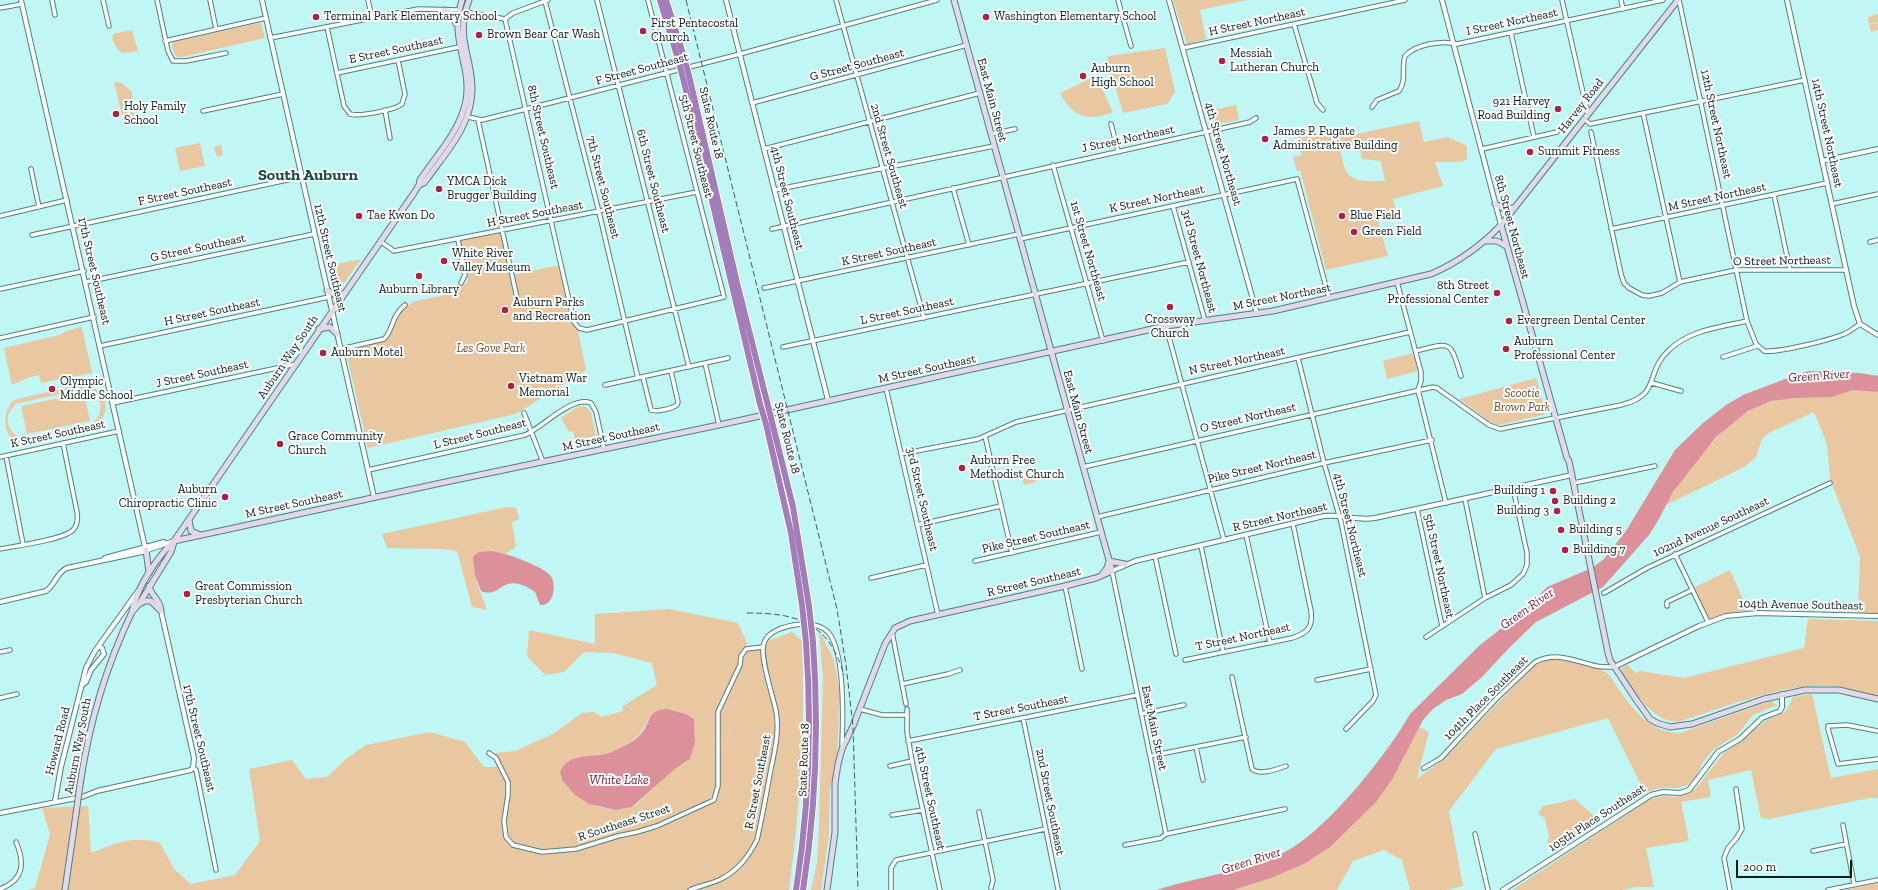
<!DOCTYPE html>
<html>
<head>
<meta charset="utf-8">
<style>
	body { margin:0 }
	#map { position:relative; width:1878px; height:890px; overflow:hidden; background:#c0f6f3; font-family:"Zilla Slab",serif }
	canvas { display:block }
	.scale { position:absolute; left:1736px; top:860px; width:116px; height:18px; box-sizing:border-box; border:2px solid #071c1b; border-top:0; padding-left:5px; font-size:12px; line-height:14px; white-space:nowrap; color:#071c1b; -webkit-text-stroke:3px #fff; paint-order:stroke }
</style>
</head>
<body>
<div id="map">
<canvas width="1878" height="890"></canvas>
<div class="scale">200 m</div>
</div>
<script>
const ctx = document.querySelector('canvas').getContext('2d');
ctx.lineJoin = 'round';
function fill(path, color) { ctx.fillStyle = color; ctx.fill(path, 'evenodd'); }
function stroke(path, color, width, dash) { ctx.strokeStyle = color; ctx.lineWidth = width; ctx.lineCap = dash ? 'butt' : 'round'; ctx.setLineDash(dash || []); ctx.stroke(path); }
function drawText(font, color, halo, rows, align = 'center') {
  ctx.font = font + ' "Zilla Slab",serif'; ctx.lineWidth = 4; ctx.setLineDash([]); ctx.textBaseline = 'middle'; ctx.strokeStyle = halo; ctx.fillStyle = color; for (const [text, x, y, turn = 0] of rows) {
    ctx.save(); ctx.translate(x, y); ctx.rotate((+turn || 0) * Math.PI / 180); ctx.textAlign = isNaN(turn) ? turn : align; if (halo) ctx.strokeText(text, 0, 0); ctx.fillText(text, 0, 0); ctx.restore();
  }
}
fill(new Path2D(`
	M1173 0H1247L1200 10 1206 39 1187 44Z
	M1878 14V22L1869 24 1868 17Z
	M259 23H261L265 38 182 57H177C173 54 171 45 173 42Z
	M1878 23V30L1871 32 1869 25Z
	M132 30 138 51 123 53C116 49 111 42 113 34Z
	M1165 48 1175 92 1167 104 1123 113 1107 59 1109 56Z
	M1094 77 1097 78 1113 112C1089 123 1071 116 1060 93Z
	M114 82 122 83 132 92V108L126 114 122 115Z
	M1236 105 1239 120 1212 125 1209 111Z
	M132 111 139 121 134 125 126 116Z
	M1419 121 1424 142 1448 137 1467 146V160L1458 162H1435L1443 186 1393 199 1397 215 1378 221 1388 256 1326 270 1301 174V171H1297L1293 157 1302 155 1295 128 1337 138ZM1359 147 1362 159 1381 161 1385 181C1373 181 1351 184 1345 169 1343 164 1342 157 1340 151Z
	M200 143 205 166 180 171 175 148Z
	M221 145 223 155 217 157 214 147Z
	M503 231 512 275 559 265 572 323 578 331 586 370 516 414 368 448 346 352 365 345 385 342 390 335 391 330 398 315 407 306 415 301 442 296 466 283 468 280 460 239Z
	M361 259 338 292 335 293 333 291 327 266Z
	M82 327 92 373 41 383 39 375 27 378 12 385 4 348 59 335 68 330Z
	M1413 353 1418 371 1387 379 1383 361Z
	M1536 378 1546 413 1543 415 1498 425 1490 422 1459 399Z
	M82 384 96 389 104 397 106 409 101 423 91 429 26 443C2 442 0 414 14 400ZM82 389C100 391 107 411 93 423L26 438C13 437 6 427 8 415L15 404Z
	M1853 390 1878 392V613H1858L1860 557 1830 479 1827 444 1814 412 1769 433 1762 439 1756 457 1744 467 1666 505C1688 467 1729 413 1772 401 1790 396 1809 398 1827 397 1836 397 1844 392 1853 390Z
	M84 393 90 421 27 434 21 406Z
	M585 406 591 412 596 436 587 438 588 442 576 444 573 431 569 432 561 418 577 407Z
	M1034 473 1036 482 1024 485 1022 476Z
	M507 507 516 508 519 519 512 522 516 547 505 554 493 551 481 552 474 568 477 583 487 610 472 607 457 551 443 549 387 548 382 534Z
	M1730 570 1748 610 1729 613 1709 619 1693 588Z
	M669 609 738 623 747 643V649L792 632 802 641C806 725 800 807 789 890H27L35 888 50 835 42 808 88 806 91 853C115 843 135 835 160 843L174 869 191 884 235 875 260 841 249 769 292 760 306 779 327 777 347 758 366 745 430 732 465 742 484 767H495L498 765 495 753 515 751 553 734 582 713 593 712 602 717 623 711V706L657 685 652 663 613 653 584 652 564 672 545 675 527 656 529 630 595 644V614ZM737 695 721 772 737 696ZM668 709 686 714 694 719 695 742 687 762 676 767 636 805C620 814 594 808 580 798 573 793 567 786 562 780L560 778 567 762C579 756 588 757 600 755 611 753 622 748 631 742 649 731 643 711 668 709Z
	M1808 619 1878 621V697C1862 693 1846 687 1830 686 1783 683 1723 708 1678 722 1649 720 1637 693 1622 672L1623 667 1627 664 1635 673 1640 671 1684 678 1804 648Z
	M819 630 834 660 840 693 837 754 830 791 829 836 821 890H811L817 862 819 829 823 678Z
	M1551 659C1568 659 1593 663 1607 673 1611 676 1615 684 1618 688 1634 711 1651 733 1680 733L1771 701 1777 705 1753 715 1738 734 1713 750 1703 762 1695 778 1688 785 1678 788H1658L1645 793 1608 718 1496 749 1449 811 1463 886 1446 890H1410L1402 860 1384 850 1353 861 1337 890H1235L1271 878 1306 863 1398 757 1401 765 1409 744 1419 727 1429 732 1417 779 1446 757 1530 669 1536 664Z
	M1812 694 1831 778 1878 769V798H1869L1769 819 1761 818 1751 770 1708 780 1711 797 1681 802 1689 841 1646 848 1654 887H1636L1621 890H1512L1650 799 1664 796 1678 797 1695 789 1723 754 1767 720 1784 713 1787 709 1793 697Z
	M1575 799 1601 822 1554 852 1547 841 1549 837 1545 818 1538 814 1543 806Z
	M1878 883V890H1845Z`), '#e9c8a1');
fill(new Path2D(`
	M1810 371 1860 373 1878 376V392L1853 390 1832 397 1795 398 1771 401 1748 411 1716 437 1673 492 1659 519 1649 535 1603 587 1536 622 1509 648 1482 677 1462 694 1446 700 1433 709 1423 720 1393 778 1376 802 1330 847 1304 864 1271 878 1234 890H1156C1197 877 1242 872 1281 854 1324 834 1387 755 1410 714L1480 645 1525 610 1547 587 1592 568 1604 559 1626 531 1675 450 1703 423 1726 405 1743 395 1801 373Z
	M491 551C504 552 539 565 549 574 558 582 554 607 540 605L535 592C501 569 502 600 481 591L475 575 473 557 479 552Z
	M668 709 686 714 694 719 695 742 690 759 676 768 632 807 616 810 589 804 575 795 562 780 560 772C567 755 584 757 600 755 607 754 614 751 620 748 628 744 635 741 641 734 652 721 646 710 668 709Z`), '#dc919a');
const minor = new Path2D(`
	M52 0 55 15
	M103 0 109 26
	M157 0 168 51 173 61H186L226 53
	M210 0 216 29
	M368 0 372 18
	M597 0 689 367
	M836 0 924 318
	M1118 0 1131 46
	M1562 0 1588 115
	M1621 0 1623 9
	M1679 0 1747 321 1756 344 1764 351C1778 353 1830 340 1844 334 1850 332 1855 327 1860 324
	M545 1 599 212 638 378
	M0 8 22 4
	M465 12 505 19 513 13 548 0
	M505 19 574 322 579 328 587 330 724 297 648 0
	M1294 24 1317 103 1323 110
	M327 27 344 106 350 114C359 117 395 110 402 104L405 94 398 60
	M1511 33 1534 137
	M270 38 418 9 459 10
	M165 41 266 18
	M1183 48 1405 0
	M337 73 459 47
	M752 103 967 45
	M1372 107 1377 100 1399 91C1407 80 1401 68 1405 56 1416 44 1442 40 1457 44L1663 0
	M385 110 390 138
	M203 111 283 94
	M1643 113 1680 282
	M468 117 482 120 546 104 740 54 937 0
	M1584 119 1590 124 1805 80
	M478 120 517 298
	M1111 124 1118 151
	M1591 132 1621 274 1624 283 1629 288 1642 295 1649 296 1662 293 1680 282 1736 270H1846
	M991 134 1015 129
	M764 149 980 93
	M1482 149 1557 132
	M1053 165 1103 341
	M31 169 39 207
	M953 188 969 245
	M774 190 994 146
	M1774 195 1790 270
	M1832 204 1878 194
	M1173 206 1205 321
	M0 216 67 200
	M772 229 1206 132 1250 122 1256 118
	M1611 229 1827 183
	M32 235 301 177
	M1020 239 1297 179 1329 298
	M458 240 465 275 461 283
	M380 241 394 251 697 192
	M1870 242 1878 240
	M86 282 314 234
	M1397 282 1421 372V381L1418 390 1446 503
	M764 288 1019 234
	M0 289 84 271
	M1166 326 1224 540
	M0 338 94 317
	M100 346 329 297
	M783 347 1189 262
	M341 349 384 339C393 331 391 316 405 305
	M1416 351C1451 342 1450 340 1461 376
	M1723 357 1757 346
	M1298 358 1324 463 1341 522 1376 695 1373 701 1346 729
	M705 363 719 425
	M643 377 651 410C657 412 671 409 677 405L678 402 671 371
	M1652 383 1681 391
	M605 385 728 358
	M886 388 938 615
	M113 403 296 364
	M524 413 543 462
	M985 436 1012 553
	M901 454 978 439 1016 422 1410 332
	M6 456 23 544
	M0 457 119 431
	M1083 467 1433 387 1437 388 1489 425 1500 429 1621 405C1662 395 1644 374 1668 351 1689 330 1720 327 1747 321
	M368 470 525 435C542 428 572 395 591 403L596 412 604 449
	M1574 483 1655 466
	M1465 499 1485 598
	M1417 509 1442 626
	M1097 517 1324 463 1432 440
	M917 525 1001 506
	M1246 535 1270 643
	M1201 546 1223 652
	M0 549C15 546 63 540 73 530 78 525 78 519 77 512L63 443
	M1675 554 1708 622
	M1155 556 1176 654
	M975 561 1101 532
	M1112 571 1166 834
	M871 578 926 565
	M1065 586 1082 669
	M1604 593 1647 568 1830 483
	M1667 606V602L1692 590
	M892 632 906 704
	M1426 637 1485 598 1511 585 1523 574 1527 565V553L1513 488
	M0 652 10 650
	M1185 660 1292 638C1308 633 1313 627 1311 611L1293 524
	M1232 677 1252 769C1260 776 1277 769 1286 766
	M1317 680 1371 669
	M902 684 948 674 960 670
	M0 698 17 694
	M860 709 882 715H907
	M907 709V732L912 761 940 890
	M1141 714 1184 705
	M1023 718 1058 889
	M1878 731 1847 725 1828 726V729L1838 764 1878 759
	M908 741 1137 695
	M1196 747 1203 780
	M489 753 496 758 508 782V795L504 821 506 837 513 845 542 852 576 849 618 836 637 832 657 826 714 800 718 786V712L740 665 741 656 746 649 763 647
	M1150 756 1246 737
	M890 766 912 761
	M193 768 196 770 216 870
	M1424 768 1441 758 1496 699 1535 662C1557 651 1574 661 1596 666 1602 667 1608 667 1614 667
	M979 812 993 880 991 888
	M892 815 923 810
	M1843 825 1854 884
	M1475 834 1488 890
	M1125 845 1161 838 1166 834 1285 809
	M1813 851 1846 844
	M0 889C24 880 25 863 16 842
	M690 890C699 886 710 884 719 880 738 871 748 857 757 840 762 818 766 796 770 774 774 753 780 733 776 711 773 696 759 655 764 643 768 631 783 627 794 625 806 623 819 623 828 632 845 651 843 720 842 745
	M891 890V868L896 860 1045 829
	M1730 890 1724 858 1728 848 1736 839 1742 829 1736 789
	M1828 890 1878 880`);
const tertiary = new Path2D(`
	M21 0 145 547
	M262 0 374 497
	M726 0 828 400
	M1169 0 1257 314
	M1442 0 1501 225
	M1787 0 1854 306 1860 324 1878 335
	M1822 161 1878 149
	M105 558 164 542
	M1112 571 1135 561 1324 516C1341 514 1357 521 1375 518L1572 475
	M0 602 46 591C56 584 56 573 67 568L142 552 174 541
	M1614 667 1699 626 1726 616 1758 613 1878 616
	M82 685 86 682 91 670 104 654 102 648 99 646
	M55 801 61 767 86 668 95 651 138 591
	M0 813 82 797 97 791 191 770 193 767 194 758 161 611
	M1503 890 1651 795 1663 792 1680 793 1689 790 1718 752 1740 739 1762 718 1780 711 1782 707V694`);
const secondary = new Path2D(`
	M445 10 452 14 456 24
	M419 185 424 183 427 179C447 151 473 124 472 87 471 54 455 37 469 0
	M1495 204 1505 209 1513 208
	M1501 225 1567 458 1569 461 1608 653 1610 660 1637 701 1650 719 1657 723 1670 727 1692 724 1764 699 1805 690H1839L1878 699
	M1485 241H1497L1506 246
	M327 290 335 295 343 294
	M319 329 330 327 337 334
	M189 520 191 531 200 535
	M174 541 441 483 719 425 1166 326 1273 311 1431 274C1459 262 1480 247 1501 225L1678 0
	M146 550 149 573
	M1101 576 1107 568 1109 561 1125 564
	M149 586C151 596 161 600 161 611
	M139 604 145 601H151L161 611
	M132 612 139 604 171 552 174 542
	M80 785C89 724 105 668 132 612 136 589 157 557 174 541L414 193 419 185 420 180C436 156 461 130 466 100 472 65 449 40 462 0
	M65 890 76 814
	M827 890 835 832V783L838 764 842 749 853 726 885 644 895 628 910 621 1065 586 1096 578 1112 571 954 0`);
const motorway = new Path2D(`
	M660 0 678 59
	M666 0 684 57
	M690 80 737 283 767 402
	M684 82 760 404
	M772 422 793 507 809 606
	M766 424 791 533 802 605
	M796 890C809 808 812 725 806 642
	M803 890C816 808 819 725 813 642`);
stroke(minor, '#4f817f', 5.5);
stroke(tertiary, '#4f817f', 6);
stroke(secondary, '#4f817f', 7);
stroke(motorway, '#fff', 8);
stroke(minor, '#fff', 3.5);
stroke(tertiary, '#fff', 4);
stroke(secondary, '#e3d8ea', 5);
stroke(motorway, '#a27db9', 6);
stroke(new Path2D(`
	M686 0 837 609 846 665 853 726 858 890
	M747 613C797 613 829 622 844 675`), '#3f5e5d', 1, [6, 3]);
const secondaryBridge = new Path2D(`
	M76 814 80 785`);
const motorwayBridge = new Path2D(`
	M684 57 690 80
	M678 59 684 82
	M767 402 772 422
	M760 404 766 424
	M802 605 806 642
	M809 606 813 642`);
stroke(secondaryBridge, '#4f817f', 7, []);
stroke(motorwayBridge, '#fff', 8, []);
stroke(secondaryBridge, '#e3d8ea', 5);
stroke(motorwayBridge, '#a27db9', 6);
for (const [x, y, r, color] of [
	[316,17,4,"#b11e47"],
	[986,17,4,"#b11e47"],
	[643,31,4,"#b11e47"],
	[479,35,4,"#b11e47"],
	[1222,61,4,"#b11e47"],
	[1083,76,4,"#b11e47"],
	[1558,109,4,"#b11e47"],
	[116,114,4,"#b11e47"],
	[1265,139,4,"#b11e47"],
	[1530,152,4,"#b11e47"],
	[439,189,4,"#b11e47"],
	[359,216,4,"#b11e47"],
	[1342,216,4,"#b11e47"],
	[1354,232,4,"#b11e47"],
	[444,261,4,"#b11e47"],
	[419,276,4,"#b11e47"],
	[1497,293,4,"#b11e47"],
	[1170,307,4,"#b11e47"],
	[505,310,4,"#b11e47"],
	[1509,321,4,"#b11e47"],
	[1506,349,4,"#b11e47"],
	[323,353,4,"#b11e47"],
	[511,386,4,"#b11e47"],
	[52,389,4,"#b11e47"],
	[280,444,4,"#b11e47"],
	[962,468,4,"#b11e47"],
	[1553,491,4,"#b11e47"],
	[225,497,4,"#b11e47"],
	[1555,501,4,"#b11e47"],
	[1557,511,4,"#b11e47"],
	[1561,530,4,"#b11e47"],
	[1565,550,4,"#b11e47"],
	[187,594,4,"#b11e47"]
]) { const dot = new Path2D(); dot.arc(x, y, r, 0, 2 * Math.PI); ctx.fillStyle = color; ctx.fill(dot); stroke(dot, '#fff', 1.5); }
drawText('12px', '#071c1b', '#fff', [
	["Terminal Park Elementary School",324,17],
	["Washington Elementary School",994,17],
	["First Pentecostal",651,24],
	["Church",651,38],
	["Brown Bear Car Wash",487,35],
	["Messiah",1230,54],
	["Lutheran Church",1230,68],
	["Auburn",1091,69],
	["High School",1091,83],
	["921 Harvey",1550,102,"right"],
	["Road Building",1550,116,"right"],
	["Holy Family",124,107],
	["School",124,121],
	["James P. Fugate",1273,132],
	["Administrative Building",1273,146],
	["Summit Fitness",1538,152],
	["YMCA Dick",447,182],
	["Brugger Building",447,196],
	["Tae Kwon Do",367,216],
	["Blue Field",1350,216],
	["Green Field",1362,232],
	["White River",452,254],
	["Valley Museum",452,268],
	["8th Street",1489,286,"right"],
	["Professional Center",1489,300,"right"],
	["Auburn Library",419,290,"center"],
	["Auburn Parks",513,303],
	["and Recreation",513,317],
	["Crossway",1170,320,"center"],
	["Church",1170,334,"center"],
	["Evergreen Dental Center",1517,321],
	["Auburn",1514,342],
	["Professional Center",1514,356],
	["Auburn Motel",331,353],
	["Vietnam War",519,379],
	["Memorial",519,393],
	["Olympic",60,382],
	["Middle School",60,396],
	["Grace Community",288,437],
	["Church",288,451],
	["Auburn Free",970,461],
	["Methodist Church",970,475],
	["Auburn",217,490,"right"],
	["Chiropractic Clinic",217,504,"right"],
	["Building 1",1545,491,"right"],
	["Building 2",1563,501],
	["Building 3",1549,511,"right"],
	["Building 5",1569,530],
	["Building 7",1573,550],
	["Great Commission",195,587],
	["Presbyterian Church",195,601]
], 'left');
drawText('12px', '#071c1b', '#fff', [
	["H Street Northeast",1257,22,-12],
	["I Street Northeast",1512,22,-12],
	["E Street Southeast",396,50,-12],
	["G Street Southeast",857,65,-15],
	["F Street Southeast",642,69,-15],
	["East Main Street",992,100,75],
	["Harvey Road",1581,106,-52],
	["State Route 18",711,123,77],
	["12th Street Northeast",1716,124,78],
	["14th Street Northeast",1827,133,78],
	["8th Street Southeast",543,137,77],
	["J Street Northeast",1128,139,-12],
	["5th Street Southeast",696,146,76],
	["4th Street Northeast",1223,154,74],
	["2nd Street Southeast",889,156,74],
	["6th Street Southeast",653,181,76],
	["7th Street Southeast",603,187,76],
	["F Street Southeast",185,192,-12],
	["M Street Northeast",1717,197,-12],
	["4th Street Southeast",787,198,76],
	["K Street Northeast",1157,199,-12],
	["H Street Southeast",535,214,-11],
	["8th Street Northeast",1512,227,75],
	["G Street Southeast",198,248,-12],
	["1st Street Northeast",1088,251,74],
	["K Street Southeast",889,252,-12],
	["12th Street Southeast",330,258,77],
	["3rd Street Northeast",1199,261,75],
	["O Street Northeast",1782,261,-1],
	["17th Street Southeast",94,271,77],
	["M Street Northeast",1282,297,-11],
	["L Street Southeast",907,311,-12],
	["H Street Southeast",212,312,-12],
	["Auburn Way South",288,357,-56],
	["N Street Northeast",1237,361,-12],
	["M Street Southeast",927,369,-12],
	["J Street Southeast",202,374,-12],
	["East Main Street",1078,412,75],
	["O Street Northeast",1248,418,-13],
	["K Street Southeast",58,434,-12],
	["L Street Southeast",480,434,-14],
	["M Street Southeast",611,437,-12],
	["State Route 18",787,438,76],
	["Pike Street Northeast",1262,467,-13],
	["3rd Street Southeast",922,499,77],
	["M Street Southeast",294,504,-12],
	["R Street Northeast",1280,517,-13],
	["4th Street Northeast",1350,525,76],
	["102nd Avenue Southeast",1711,527,-25],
	["Pike Street Southeast",1036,537,-13],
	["5th Street Northeast",1439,566,78],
	["R Street Southeast",1034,582,-13],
	["104th Avenue Southeast",1801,605,1],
	["T Street Northeast",1243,637,-12],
	["104th Place Southeast",1486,698,-45],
	["T Street Southeast",1021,708,-11],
	["East Main Street",1154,728,78],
	["17th Street Southeast",199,738,77],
	["Howard Road",58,741,-76],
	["Auburn Way South",78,746,-79],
	["State Route 18",804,760,-88],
	["R Street Southeast",758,782,-79],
	["4th Street Southeast",930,798,78],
	["2nd Street Southeast",1050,802,79],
	["105th Place Southeast",1597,818,-33],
	["R Southeast Street",624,823,-18]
]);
drawText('italic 12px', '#6b4b1f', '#fff', [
	["Les Gove Park",491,349],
	["Scootie",1522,394],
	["Brown Park",1522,408]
]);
drawText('italic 13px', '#72192f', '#fff', [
	["Green River",1819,376,-4],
	["Green River",1527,609,-35],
	["White Lake",619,780],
	["Green River",1251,861,-18]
]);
drawText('bold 16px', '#144a48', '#fff', [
	["South Auburn",308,175]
]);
</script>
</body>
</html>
